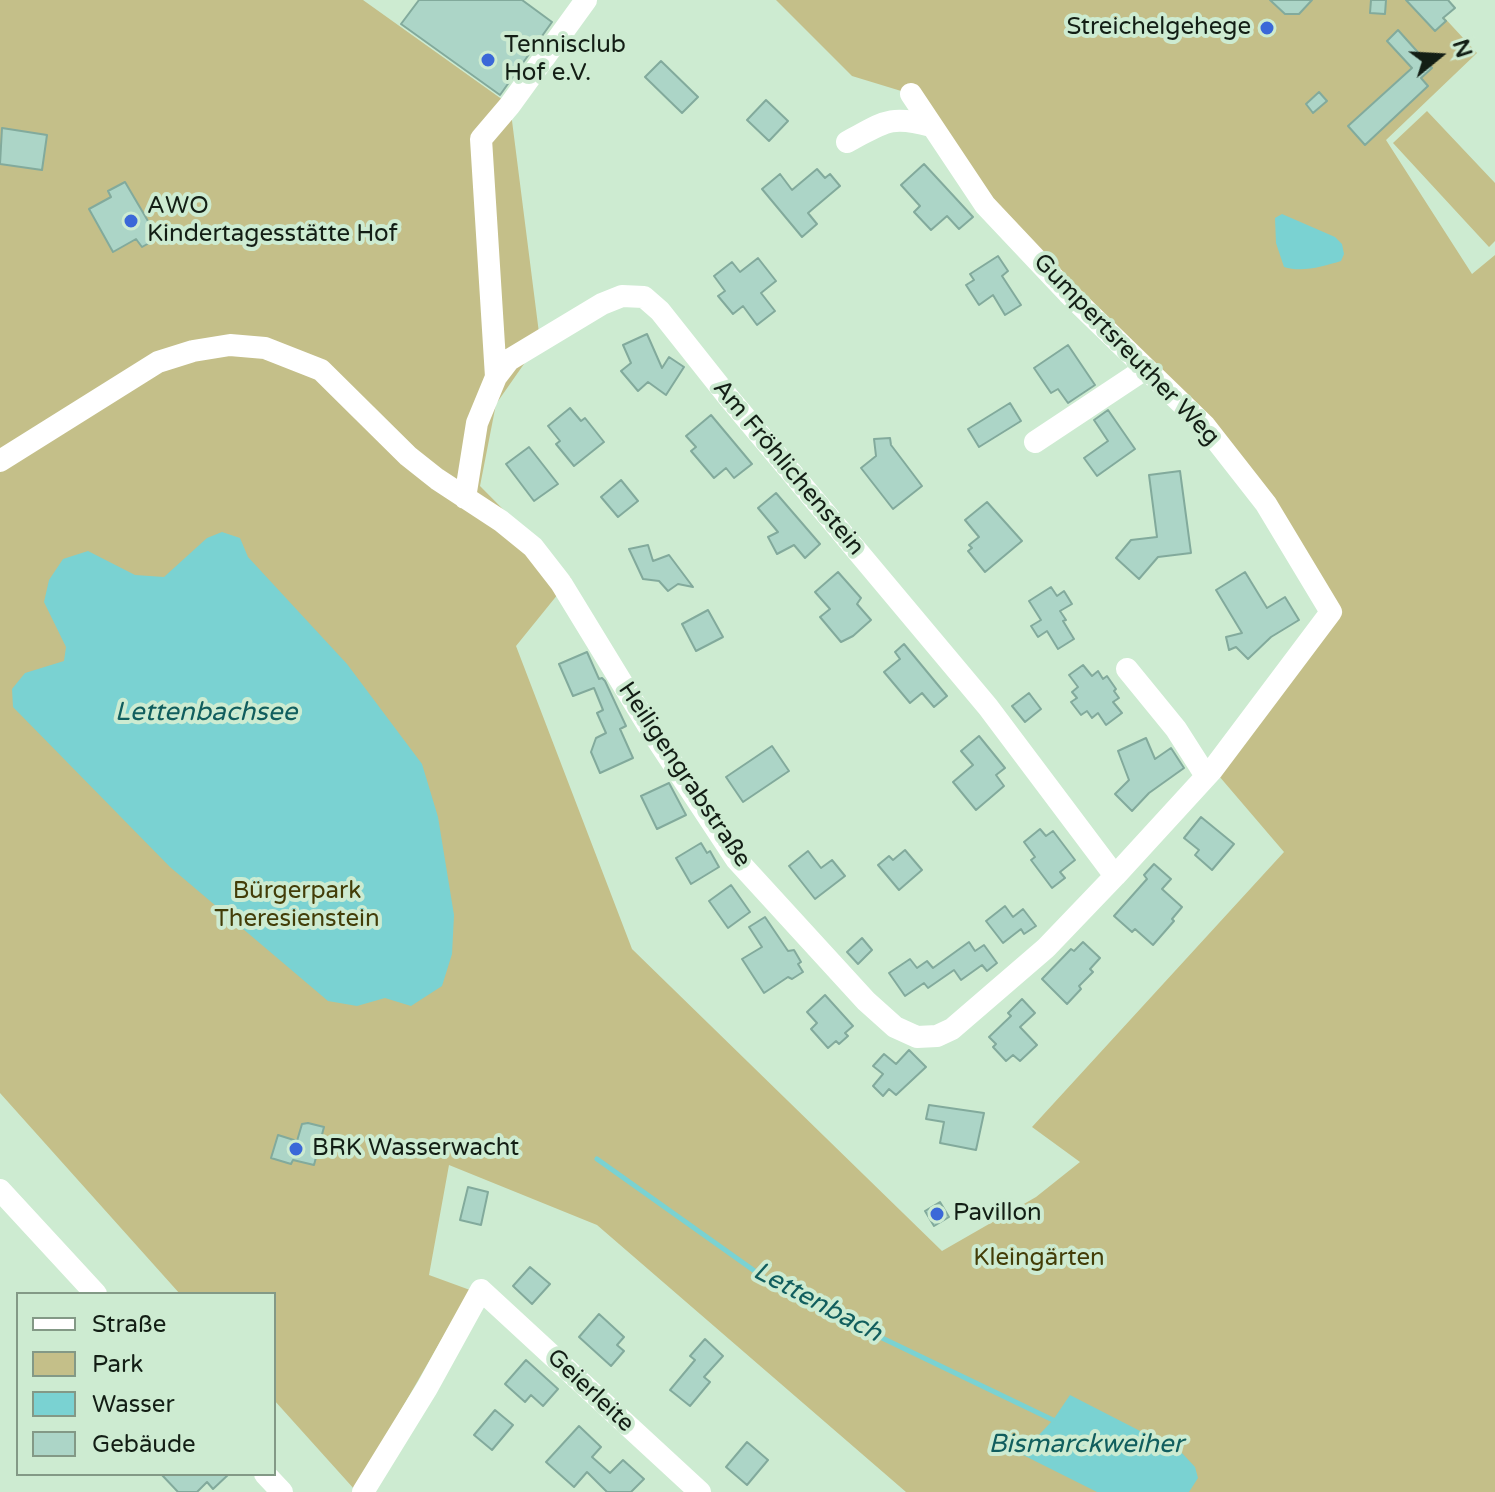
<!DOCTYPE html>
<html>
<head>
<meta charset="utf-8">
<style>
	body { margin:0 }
	#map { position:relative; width:1495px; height:1492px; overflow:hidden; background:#cdebd1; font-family:"Varela Round",sans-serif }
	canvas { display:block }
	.legend { position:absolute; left:16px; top:1292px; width:260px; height:184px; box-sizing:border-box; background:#cdebd1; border:2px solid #839986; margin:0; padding:10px 14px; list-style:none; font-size:24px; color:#131e15 }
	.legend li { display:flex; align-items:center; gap:16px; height:40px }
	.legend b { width:40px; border:2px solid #839986 }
	.north { position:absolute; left:1399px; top:16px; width:80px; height:80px; -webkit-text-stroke:6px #cdebd1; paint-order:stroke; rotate:72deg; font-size:22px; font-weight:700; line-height:32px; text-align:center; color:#131e15 }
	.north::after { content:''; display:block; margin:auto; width:28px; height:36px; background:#131e15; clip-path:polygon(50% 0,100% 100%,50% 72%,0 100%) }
</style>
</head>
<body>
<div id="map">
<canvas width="1495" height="1492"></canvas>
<ul class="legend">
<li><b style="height:10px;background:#fff"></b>Straße</li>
<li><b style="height:22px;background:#c4bf89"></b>Park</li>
<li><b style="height:22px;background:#7ad2d2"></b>Wasser</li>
<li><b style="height:22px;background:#acd5c7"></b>Gebäude</li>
</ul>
<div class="north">N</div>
</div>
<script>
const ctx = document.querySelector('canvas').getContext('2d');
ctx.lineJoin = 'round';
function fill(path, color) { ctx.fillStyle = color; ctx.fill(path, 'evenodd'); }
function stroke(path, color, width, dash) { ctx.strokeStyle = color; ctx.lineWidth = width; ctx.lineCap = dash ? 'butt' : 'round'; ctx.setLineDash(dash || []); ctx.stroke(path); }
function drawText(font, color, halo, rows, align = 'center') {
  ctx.font = font + ' "Varela Round",sans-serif'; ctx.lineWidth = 8; ctx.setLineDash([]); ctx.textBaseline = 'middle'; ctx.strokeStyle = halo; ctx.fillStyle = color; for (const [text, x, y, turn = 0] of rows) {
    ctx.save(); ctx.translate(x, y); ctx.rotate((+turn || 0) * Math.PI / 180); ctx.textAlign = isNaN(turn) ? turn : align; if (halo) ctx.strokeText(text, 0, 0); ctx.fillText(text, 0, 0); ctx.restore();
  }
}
fill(new Path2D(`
	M0 0H363L510 105 540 341 496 404 480 486 571 578 516 646 632 949 942 1251 1036 1197 1080 1162 1032 1127 1284 852 1213 769 1331 612 1266 504 1068 293 911 94 852 76 776 0H1428L1477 53 1386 140 1472 274 1495 255V1492H906L597 1225 449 1165 429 1275 470 1290 355 1490 274 1400V1294H180L0 1093Z
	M1427 111 1495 183V241L1489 247 1393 143Z`), '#c4bf89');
fill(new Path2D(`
	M1282 214 1335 237 1342 244 1344 254 1341 261C1324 266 1302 273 1284 267L1276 243 1275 218Z
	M222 532 240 538 248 557 347 664 422 764 438 817 454 915 452 954 442 986 411 1006 385 998 357 1006 328 1001 170 867 13 707 12 689 25 673 64 661 66 647 44 602 49 580 63 559 88 551 135 575 164 577 207 538Z
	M1070 1395 1181 1452 1195 1467 1198 1478 1189 1492H1097L1021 1454 1053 1420Z`), '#7ad2d2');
stroke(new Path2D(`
	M597 1159 780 1289 1053 1420`), '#7ad2d2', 5);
const building = new Path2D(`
	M419 0H522L552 22 500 95 401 24Z
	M1270 0H1312L1299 14H1285Z
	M1371 0H1386L1385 14 1370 13Z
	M1406 0H1448L1455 8 1443 18 1446 21 1435 31Z
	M1398 30 1432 68 1421 78 1428 86 1365 145 1348 126 1412 68 1387 41Z
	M661 61 698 97 682 113 645 77Z
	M1319 92 1327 101 1313 113 1306 104Z
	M766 100 788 121 769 141 747 120Z
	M2 128 47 135 42 170 0 164Z
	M924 164 973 217 959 229 947 216 931 230 914 212 920 206 901 185Z
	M817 169 825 178 830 174 840 186 808 213 817 224 802 237 762 189 780 174 792 190Z
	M125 182 158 238 142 247 136 239 113 252 89 209 111 197 108 191Z
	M998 256 1008 271 1002 276 1021 305 1005 315 993 295 979 305 966 285 974 280 970 274Z
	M758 258 776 281 761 293 775 311 757 325 743 306 733 314 718 296 725 291 714 276 732 262 740 272Z
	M647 334 662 368 669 357 684 367 666 395 648 382 638 391 621 371 631 363 623 345Z
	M1068 345 1095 385 1068 403 1058 389 1051 393 1034 368Z
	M1010 403 1021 421 979 447 968 429Z
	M570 408 581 421 585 418 604 442 574 466 556 444 560 441 548 426Z
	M1108 410 1135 449 1097 476 1084 458 1108 441 1094 420Z
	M711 415 752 464 734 478 726 468 714 478 691 451 696 447 686 436Z
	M890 438 891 445 922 486 893 509 861 468 876 456 874 439Z
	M529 447 558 484 534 501 506 464Z
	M1180 471 1191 553 1158 557 1139 579 1116 558 1131 540 1157 537 1149 475Z
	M621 480 638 501 618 517 601 497Z
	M776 493 820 544 805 558 794 545 777 554 768 537 778 532 758 508Z
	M987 502 1022 541 985 572 968 551 972 548 969 545 979 537 965 520Z
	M648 545 653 561 669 555 693 587 678 584 668 591 659 581 643 579 629 549Z
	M838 572 861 598 857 604 871 620 853 636 841 642 820 617 830 609 815 592Z
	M1245 572 1267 608 1285 597 1299 620 1271 637 1248 659 1236 647 1229 650 1226 637 1242 633 1216 590Z
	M1051 587 1057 596 1064 591 1072 604 1060 611 1066 620 1063 621 1074 639 1058 649 1047 631 1038 637 1031 626 1041 620 1029 601Z
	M708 610 723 637 696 651 682 624Z
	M904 644 947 696 934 707 922 693 910 703 884 672 900 659 895 652Z
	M587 652 599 679 602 678 605 681 626 726 620 729 633 758 600 773 591 752 596 738 606 733 597 713 603 710 594 688 573 696 559 664Z
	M1083 665 1092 676 1098 671 1103 679 1107 676 1116 689 1114 691 1119 698 1113 702 1122 713 1106 725 1098 713 1092 718 1087 711 1081 715 1071 702 1077 698 1072 692 1078 687 1069 675Z
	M1029 693 1041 709 1025 722 1012 706Z
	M979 736 1005 768 996 775 1004 786 976 810 953 782 973 765 961 751Z
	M1146 738 1155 759 1171 748 1184 768 1149 793 1132 811 1115 794 1129 780 1118 751Z
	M772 746 789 771 743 802 726 777Z
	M669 783 686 815 657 829 641 796Z
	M1201 817 1234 844 1212 870 1195 855 1199 850 1184 838Z
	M1040 829 1046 836 1053 831 1075 860 1060 872 1065 878 1052 888 1031 860 1035 857 1024 842Z
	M701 843 707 853 710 851 719 867 691 884 676 858Z
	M905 850 922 870 899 890 878 865 889 856 893 860Z
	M808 851 821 868 832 860 845 876 815 899 789 866Z
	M1154 864 1171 879 1162 889 1182 907 1172 919 1174 921 1153 945 1135 929 1132 932 1114 916 1147 879 1144 875Z
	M731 885 750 912 728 928 709 901Z
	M1005 906 1013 917 1023 909 1036 926 1024 934 1021 929 1003 943 986 921Z
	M765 917 788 951 794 950 801 962 798 964 803 972 792 979 788 977 764 993 742 959 762 947 749 927Z
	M862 938 872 950 858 964 847 952Z
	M969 942 975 951 984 945 997 963 987 971 982 965 961 980 954 970 928 988 924 983 905 996 889 973 910 959 917 968 927 961 933 968Z
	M1083 942 1100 958 1090 969 1093 972 1079 986 1081 989 1067 1004 1042 979 1071 949 1074 951Z
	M825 995 853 1026 845 1033 848 1036 839 1044 836 1041 828 1048 811 1029 817 1023 807 1012Z
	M1022 999 1035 1013 1020 1027 1037 1045 1020 1061 1013 1055 1006 1061 993 1047 996 1044 989 1037 1011 1016 1008 1013Z
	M909 1050 926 1067 896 1095 889 1089 883 1096 873 1086 883 1074 873 1066 884 1054 896 1064Z
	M929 1105 984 1113 976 1150 940 1143 944 1122 926 1119Z
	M308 1123 324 1127 314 1165 293 1160 291 1164 271 1158 278 1135 297 1141 302 1124Z
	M468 1187 488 1192 481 1225 460 1220Z
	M940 1202 949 1217 934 1226 925 1211Z
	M530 1267 550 1284 532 1304 513 1286Z
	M599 1314 624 1337 617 1345 624 1351 611 1366 579 1337Z
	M705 1339 723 1356 704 1377 710 1382 690 1406 670 1390 695 1360 690 1356Z
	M526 1360 558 1389 543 1406 531 1395 525 1402 505 1384Z
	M495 1410 513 1425 492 1450 474 1435Z
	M579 1426 601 1447 592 1457 610 1473 623 1460 644 1479 631 1492H607L587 1472 574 1487 546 1462Z
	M747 1442 768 1460 747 1485 726 1467Z
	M161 1474H229L213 1489 207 1482 197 1492H178Z`);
fill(building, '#acd5c7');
stroke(building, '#82aa9c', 2);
stroke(new Path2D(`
	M847 142C883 123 889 114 931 126
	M496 377 481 139 510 105 586 0
	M1035 442 1145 369
	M0 461 158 362 193 351 230 345 265 348 321 370 408 456 437 479 501 521 533 547 561 583 652 732 736 859 866 1001 895 1027 917 1037 937 1036 952 1029 1046 948 1115 876 1213 769 1331 612 1266 504 1205 426 1068 293 985 205 911 94
	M465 498 477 423 496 377 509 360 602 304 622 296 644 297 660 311 729 398 988 707 1115 876
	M1127 669 1176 729 1206 776
	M0 1190 96 1294
	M265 1474 282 1492
	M363 1492 427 1388 481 1290 700 1492`), '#fff', 22);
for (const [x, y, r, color] of [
	[1267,28,8,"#3b68d8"],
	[488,60,8,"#3b68d8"],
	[131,221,8,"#3b68d8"],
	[296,1149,8,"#3b68d8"],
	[937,1214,8,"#3b68d8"]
]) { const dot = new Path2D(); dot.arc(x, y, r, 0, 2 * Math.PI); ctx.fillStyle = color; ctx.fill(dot); stroke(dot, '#cdebd1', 3); }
drawText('24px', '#131e15', '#cdebd1', [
	["Streichelgehege",1251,28,"right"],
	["Tennisclub",504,46],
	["Hof e.V.",504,74],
	["AWO",147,207],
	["Kindertagesstätte Hof",147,235],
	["BRK Wasserwacht",312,1149],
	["Pavillon",953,1214]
], 'left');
drawText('24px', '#131e15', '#cdebd1', [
	["Gumpertsreuther Weg",1126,350,46],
	["Am Fröhlichenstein",788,468,50],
	["Heiligengrabstraße",684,775,56],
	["Geierleite",590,1391,43]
]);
drawText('24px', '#433d08', '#cdebd1', [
	["Bürgerpark",297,892],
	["Theresienstein",297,920],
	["Kleingärten",1039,1259]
]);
drawText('italic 26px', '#115e5e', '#cdebd1', [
	["Lettenbachsee",206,713],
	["Lettenbach",817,1303,28],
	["Bismarckweiher",1086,1445]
]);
</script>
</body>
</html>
